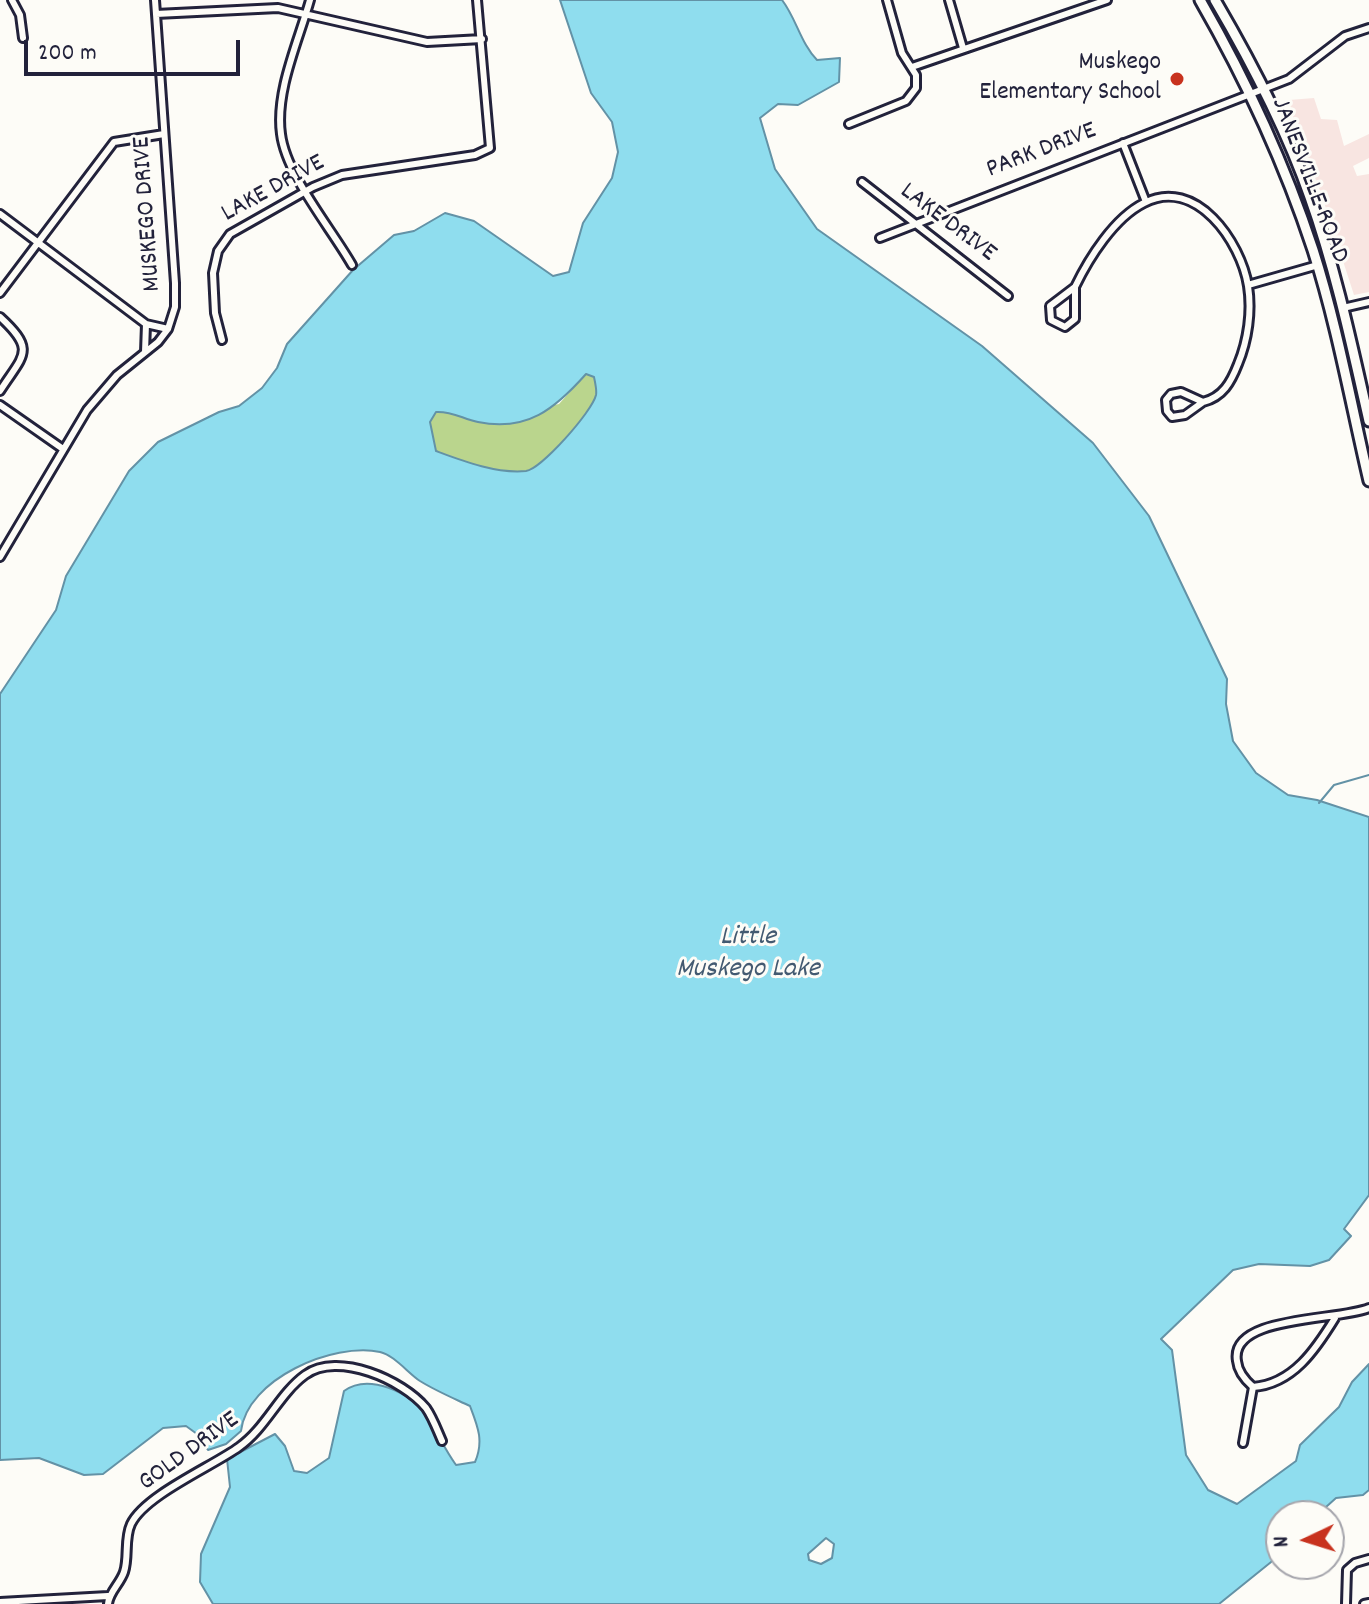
<!DOCTYPE html>
<html>
<head>
<meta charset="utf-8">
<style>
	body { margin:0 }
	#map { position:relative; width:1369px; height:1604px; overflow:hidden; background:#fdfcf7; font-family:Dekko,sans-serif }
	canvas { display:block }
	.north { position:absolute; left:1265px; top:1500px; width:80px; height:80px; box-sizing:border-box; background:#fdfcf7; border:2px solid #a5a5ac; border-radius:50%; rotate:266deg; font-size:22px; font-weight:700; line-height:32px; text-align:center; color:#22223b }
	.north::after { content:''; display:block; margin:auto; width:28px; height:36px; background:#c8321e; clip-path:polygon(50% 0,100% 100%,50% 72%,0 100%) }
	.scale { position:absolute; left:24px; top:40px; width:216px; height:36px; box-sizing:border-box; border:4px solid #22223b; border-top:0; padding-left:10px; font-size:24px; line-height:28px; white-space:nowrap; color:#22223b; -webkit-text-stroke:6px #fdfcf7; paint-order:stroke }
</style>
</head>
<body>
<div id="map">
<canvas width="1369" height="1604"></canvas>
<div class="north">N</div>
<div class="scale">200 m</div>
</div>
<script>
const ctx = document.querySelector('canvas').getContext('2d');
ctx.lineJoin = 'round';
function fill(path, color) { ctx.fillStyle = color; ctx.fill(path, 'evenodd'); }
function stroke(path, color, width, dash) { ctx.strokeStyle = color; ctx.lineWidth = width; ctx.lineCap = dash ? 'butt' : 'round'; ctx.setLineDash(dash || []); ctx.stroke(path); }
function drawText(font, color, halo, rows, align = 'center') {
  ctx.font = font + ' Dekko,sans-serif'; ctx.lineWidth = 6; ctx.setLineDash([]); ctx.textBaseline = 'middle'; ctx.strokeStyle = halo; ctx.fillStyle = color; for (const [text, x, y, turn = 0] of rows) {
    ctx.save(); ctx.translate(x, y); ctx.rotate((+turn || 0) * Math.PI / 180); ctx.textAlign = isNaN(turn) ? turn : align; if (halo) ctx.strokeText(text, 0, 0); ctx.fillText(text, 0, 0); ctx.restore();
  }
}
fill(new Path2D(`
	M1314 98 1321 119 1337 120 1344 146 1369 134V158L1353 166 1357 176 1369 174V292L1354 295 1321 193 1296 129 1289 100Z`), '#f8e5e1');
fill(new Path2D(`
	M586 374 594 377C595 382 597 390 596 395 592 412 541 469 526 471 497 474 463 461 436 451L430 422 436 412 448 411 476 422 559 404Z`), '#bad58d');
const water = new Path2D(`
	M560 0H782C796 18 801 44 817 60L840 58 839 82 798 105 778 104 760 118 775 169 817 229 982 346 1093 443 1149 516 1227 679 1226 704 1233 741 1256 773 1288 795 1317 800 1369 817V1195L1344 1229 1351 1236 1329 1260 1310 1266 1259 1264 1233 1270 1161 1339 1172 1350 1186 1455 1208 1490 1237 1504 1296 1461 1300 1445 1339 1407 1352 1382 1369 1364V1490L1363 1495 1336 1498 1316 1516H1281V1554L1219 1604H213L200 1582 201 1554 230 1487 227 1459 275 1434 285 1446 294 1471 307 1473 329 1458 344 1391C368 1373 411 1392 427 1416 437 1432 445 1450 456 1465L475 1462C484 1441 478 1427 470 1406 453 1398 436 1391 420 1381 408 1373 394 1355 380 1352 333 1342 247 1379 241 1431L226 1444 208 1450 197 1434 186 1426 163 1428 103 1474 84 1475 39 1458 0 1460V694L56 610 66 576 129 471 158 442 219 412 239 406 262 388 277 368 287 344 353 270 394 235 414 231 445 213 474 221 553 276 569 272 583 223 612 178 618 152 612 122 591 93ZM586 374 594 377C595 382 597 390 596 395 592 412 541 469 526 471 497 474 463 461 436 451L430 422 436 412C452 411 463 419 478 422 527 432 555 409 586 374ZM826 1538 834 1544 832 1558 821 1564 809 1560 808 1554Z`);
fill(water, '#8fddee');
stroke(water, '#6392a6', 2);
stroke(new Path2D(`
	M1319 803 1334 785 1369 775`), '#6392a6', 2);
const street = new Path2D(`
	M12 0 20 15 23 38
	M310 0C299 40 275 91 281 134 286 175 331 228 352 265
	M949 0 963 48
	M156 14 278 8 427 42 482 39
	M912 67 1107 0
	M849 124 906 101 916 88V75L902 53 887 0
	M1123 143 1146 202
	M862 182 1008 296
	M0 214 146 324 168 329
	M880 238 1289 79 1345 36 1369 28
	M1248 285 1318 265
	M1075 287C1089 258 1114 218 1144 203 1196 176 1241 242 1248 286 1252 311 1248 340 1238 364 1231 382 1223 397 1203 402
	M1075 287V319L1065 327 1051 320 1050 306Z
	M0 293 114 142 164 134
	M1343 308 1369 302
	M0 317C37 351 23 355 0 391
	M222 340 215 313 213 273 218 251 230 234 313 187 342 175 475 155 490 148 477 0
	M145 352 146 324
	M1181 392 1203 402 1185 415 1172 417 1167 411 1166 400 1171 394Z
	M0 405 63 449
	M0 557 87 410 117 375 158 342 168 329 175 307V283L155 0
	M1253 1387C1293 1384 1316 1349 1335 1318
	M1243 1443 1253 1387C1245 1380 1238 1372 1237 1361 1229 1315 1339 1321 1369 1308
	M0 1602 108 1596
	M108 1604C109 1592 120 1584 124 1572 129 1557 124 1539 131 1524 145 1495 213 1466 239 1447 266 1428 279 1394 305 1375 338 1351 403 1380 426 1408 433 1418 437 1430 442 1441
	M1346 1604 1347 1570 1355 1563 1369 1559
	M1364 1604 1369 1603`);
const secondary = new Path2D(`
	M1200 0C1246 80 1284 162 1313 250 1337 325 1351 404 1369 481
	M1215 0C1252 63 1286 128 1310 197 1336 270 1352 346 1369 421`);
stroke(street, '#22223b', 12);
stroke(secondary, '#22223b', 15);
stroke(street, '#fdfcf7', 6);
stroke(secondary, '#fdfcf7', 9);
for (const [x, y, r, color] of [
	[1177,79,8,"#c8321e"]
]) { const dot = new Path2D(); dot.arc(x, y, r, 0, 2 * Math.PI); ctx.fillStyle = color; ctx.fill(dot); stroke(dot, '#fdfcf7', 3); }
drawText('26px', '#22223b', '#fdfcf7', [
	["Muskego",1161,64],
	["Elementary School",1161,94]
], 'right');
drawText('26px', '#22223b', '#fdfcf7', [
	["PARK DRIVE",1042,152,-21],
	["JANESVILLE ROAD",1308,181,69],
	["LAKE DRIVE",274,190,-29],
	["MUSKEGO DRIVE",149,214,-94],
	["LAKE DRIVE",947,224,37],
	["GOLD DRIVE",190,1453,-36]
]);
drawText('italic 28px', '#435a71', '#fdfcf7', [
	["Little",748,939],
	["Muskego Lake",748,971]
]);
</script>
</body>
</html>
